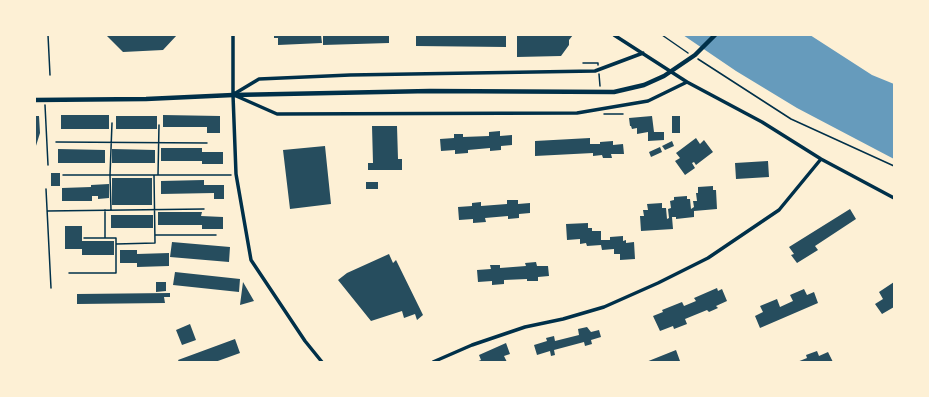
<!DOCTYPE html>
<html>
<head>
<meta charset="utf-8">
<style>
	body { margin:0 }
	#map { position:relative; width:929px; height:397px; overflow:hidden; background:#fdf0d5; font-family:Overpass,sans-serif }
	canvas { display:block }
	.frame { position:absolute; inset:0; border:36px solid #fdf0d5; pointer-events:none }
</style>
</head>
<body>
<div id="map">
<canvas width="929" height="397"></canvas>
<div class="frame"></div>
</div>
<script>
const ctx = document.querySelector('canvas').getContext('2d');
ctx.lineJoin = 'round';
function fill(path, color) { ctx.fillStyle = color; ctx.fill(path, 'evenodd'); }
function stroke(path, color, width, dash) { ctx.strokeStyle = color; ctx.lineWidth = width; ctx.lineCap = dash ? 'butt' : 'round'; ctx.setLineDash(dash || []); ctx.stroke(path); }
fill(new Path2D(`
	M683 35H810L872 75 894 84V159L797 108 736 71Z`), '#669bbc');
fill(new Path2D(`
	M106 35H177L163 50 123 52Z
	M274 35H321L322 43 278 45V38H274Z
	M323 35H389V43L323 45Z
	M416 35H506V47L416 46Z
	M517 35H573L569 40V45L561 56 517 57Z
	M61 115H109V129H61Z
	M163 115 220 116V133H207V127H163Z
	M35 116H39L40 133 35 149Z
	M116 116H157V129H116Z
	M652 116 654 132H664V140L648 141V132L637 134V128L632 129 631 126H630L629 118Z
	M672 116H680V133H672Z
	M372 126H397L398 159H402V170H368V163H373Z
	M500 131V136L512 135V145L501 146V150L490 151V148L468 150V153L455 154V150L441 151 440 139 454 138V134H463V137L489 136V132Z
	M590 138V144H600V142L613 141V145L623 144 624 154H611L612 158H603L602 155 593 156V153L535 156V141Z
	M696 138 700 144 704 140 713 152 696 165 694 162 692 163 695 168 685 175 675 161 680 158 676 153Z
	M672 141 674 146 665 150 662 146Z
	M325 146 331 204 290 209 283 150Z
	M660 147 662 152 651 157 649 152Z
	M161 148H202V152H223V164H202V161H161Z
	M58 149 105 150V163H58Z
	M112 149 155 150V163H112Z
	M768 161 769 177 736 179 735 163Z
	M51 173H60V186H51Z
	M112 178H152V205H112Z
	M204 180V185H224V199H214V193L161 194V181Z
	M366 182H378V189H366Z
	M109 184V198L98 199V196H92V201H62V188L91 187V185Z
	M713 186V190H716L717 209 694 211V217L676 219V217H672L673 229 641 231 640 216H644L643 210H648L647 204 662 203V208H666L667 219 669 218 668 209 671 208 670 201 674 200V197L687 196V199H690L691 209 694 207 693 201H697L696 193H698V187Z
	M507 200H518V204L530 203V213L519 214V218L508 219V216L485 218 486 222 473 223V219L459 220 458 207 472 206V203L481 202V206L507 204Z
	M850 209 856 219 815 246 818 250 797 263 791 255 794 254 789 247Z
	M158 212H202L201 216 223 217V229H202V225H158Z
	M111 215H153V228H111Z
	M588 223V228H592V231H601V240H610V237L623 236V241L626 240V243L634 242 635 259 620 260V254H614V249L602 250 601 245 587 246 586 243 580 244V239L567 240 566 224Z
	M65 226H82V241H114V255H82V249H65Z
	M172 242 230 247 229 262 170 257Z
	M120 250H137V254L169 253V266L137 267V263H120Z
	M389 254 393 263 396 260 423 315 417 320 415 314 404 318 402 311 371 321 338 280 347 273Z
	M536 262 537 266H548L549 276 538 277V281H527V279L504 280V284L492 285V281L478 282 477 270 491 269 490 265H500V268L526 266 525 263Z
	M175 272 240 279 239 292 173 285Z
	M156 282H166V291L156 292Z
	M243 282 254 301 240 305Z
	M894 282V307L882 314 875 304 883 299 879 292Z
	M717 288 718 291 722 289 727 301 716 306 718 308 709 312 707 310 685 319 687 324 674 329 673 326 660 331 653 316 663 312 662 310 682 302 684 306 696 301 694 298Z
	M804 289 807 295 814 292 818 303 760 328 755 316 763 312 760 306 777 299 780 307 793 301 790 295Z
	M170 293V297H164L165 303 77 304V294Z
	M190 324 196 340 182 345 176 330Z
	M587 327 591 332 599 330 601 337 591 340 592 344 585 346 584 342 554 350 555 355 551 356 550 351 537 355 534 345 547 341 546 338 554 336 555 341 579 335 578 329Z
	M235 339 240 353 215 362H179L178 360Z
	M506 343 510 354 504 356 507 362H476L481 360 479 355Z
	M676 350 680 361 677 362H646Z
	M817 351 819 356 828 352 833 362H797L807 358 806 355Z`), '#264d5e');
stroke(new Path2D(`
	M48 35 50 75
	M662 35 688 53
	M698 59 791 119 894 166
	M583 63H598V65
	M599 74 600 86
	M45 105 48 165
	M604 114H623
	M56 142 207 143
	M63 175H231
	M158 175 159 125
	M46 189 51 288
	M111 210 110 175 112 123
	M47 211 204 209
	M155 235H216
	M84 238H105V210
	M116 244 155 243 154 175
	M69 273H116V238H105`), '#003049', 1.5);
stroke(new Path2D(`
	M233 35V95L236 174 251 260 305 341 322 362
	M614 35 687 82 762 122 821 159 894 198
	M234 94 259 79 350 75 595 71 643 53
	M234 95 277 114 577 113 648 101 687 82
	M433 362 472 345 525 327 563 319 604 307 658 283 708 258 779 210 821 159`), '#003049', 3.5);
stroke(new Path2D(`
	M35 100 146 99 233 95 430 91 614 92 644 85 664 76 695 55 715 35`), '#003049', 4.5);
</script>
</body>
</html>
